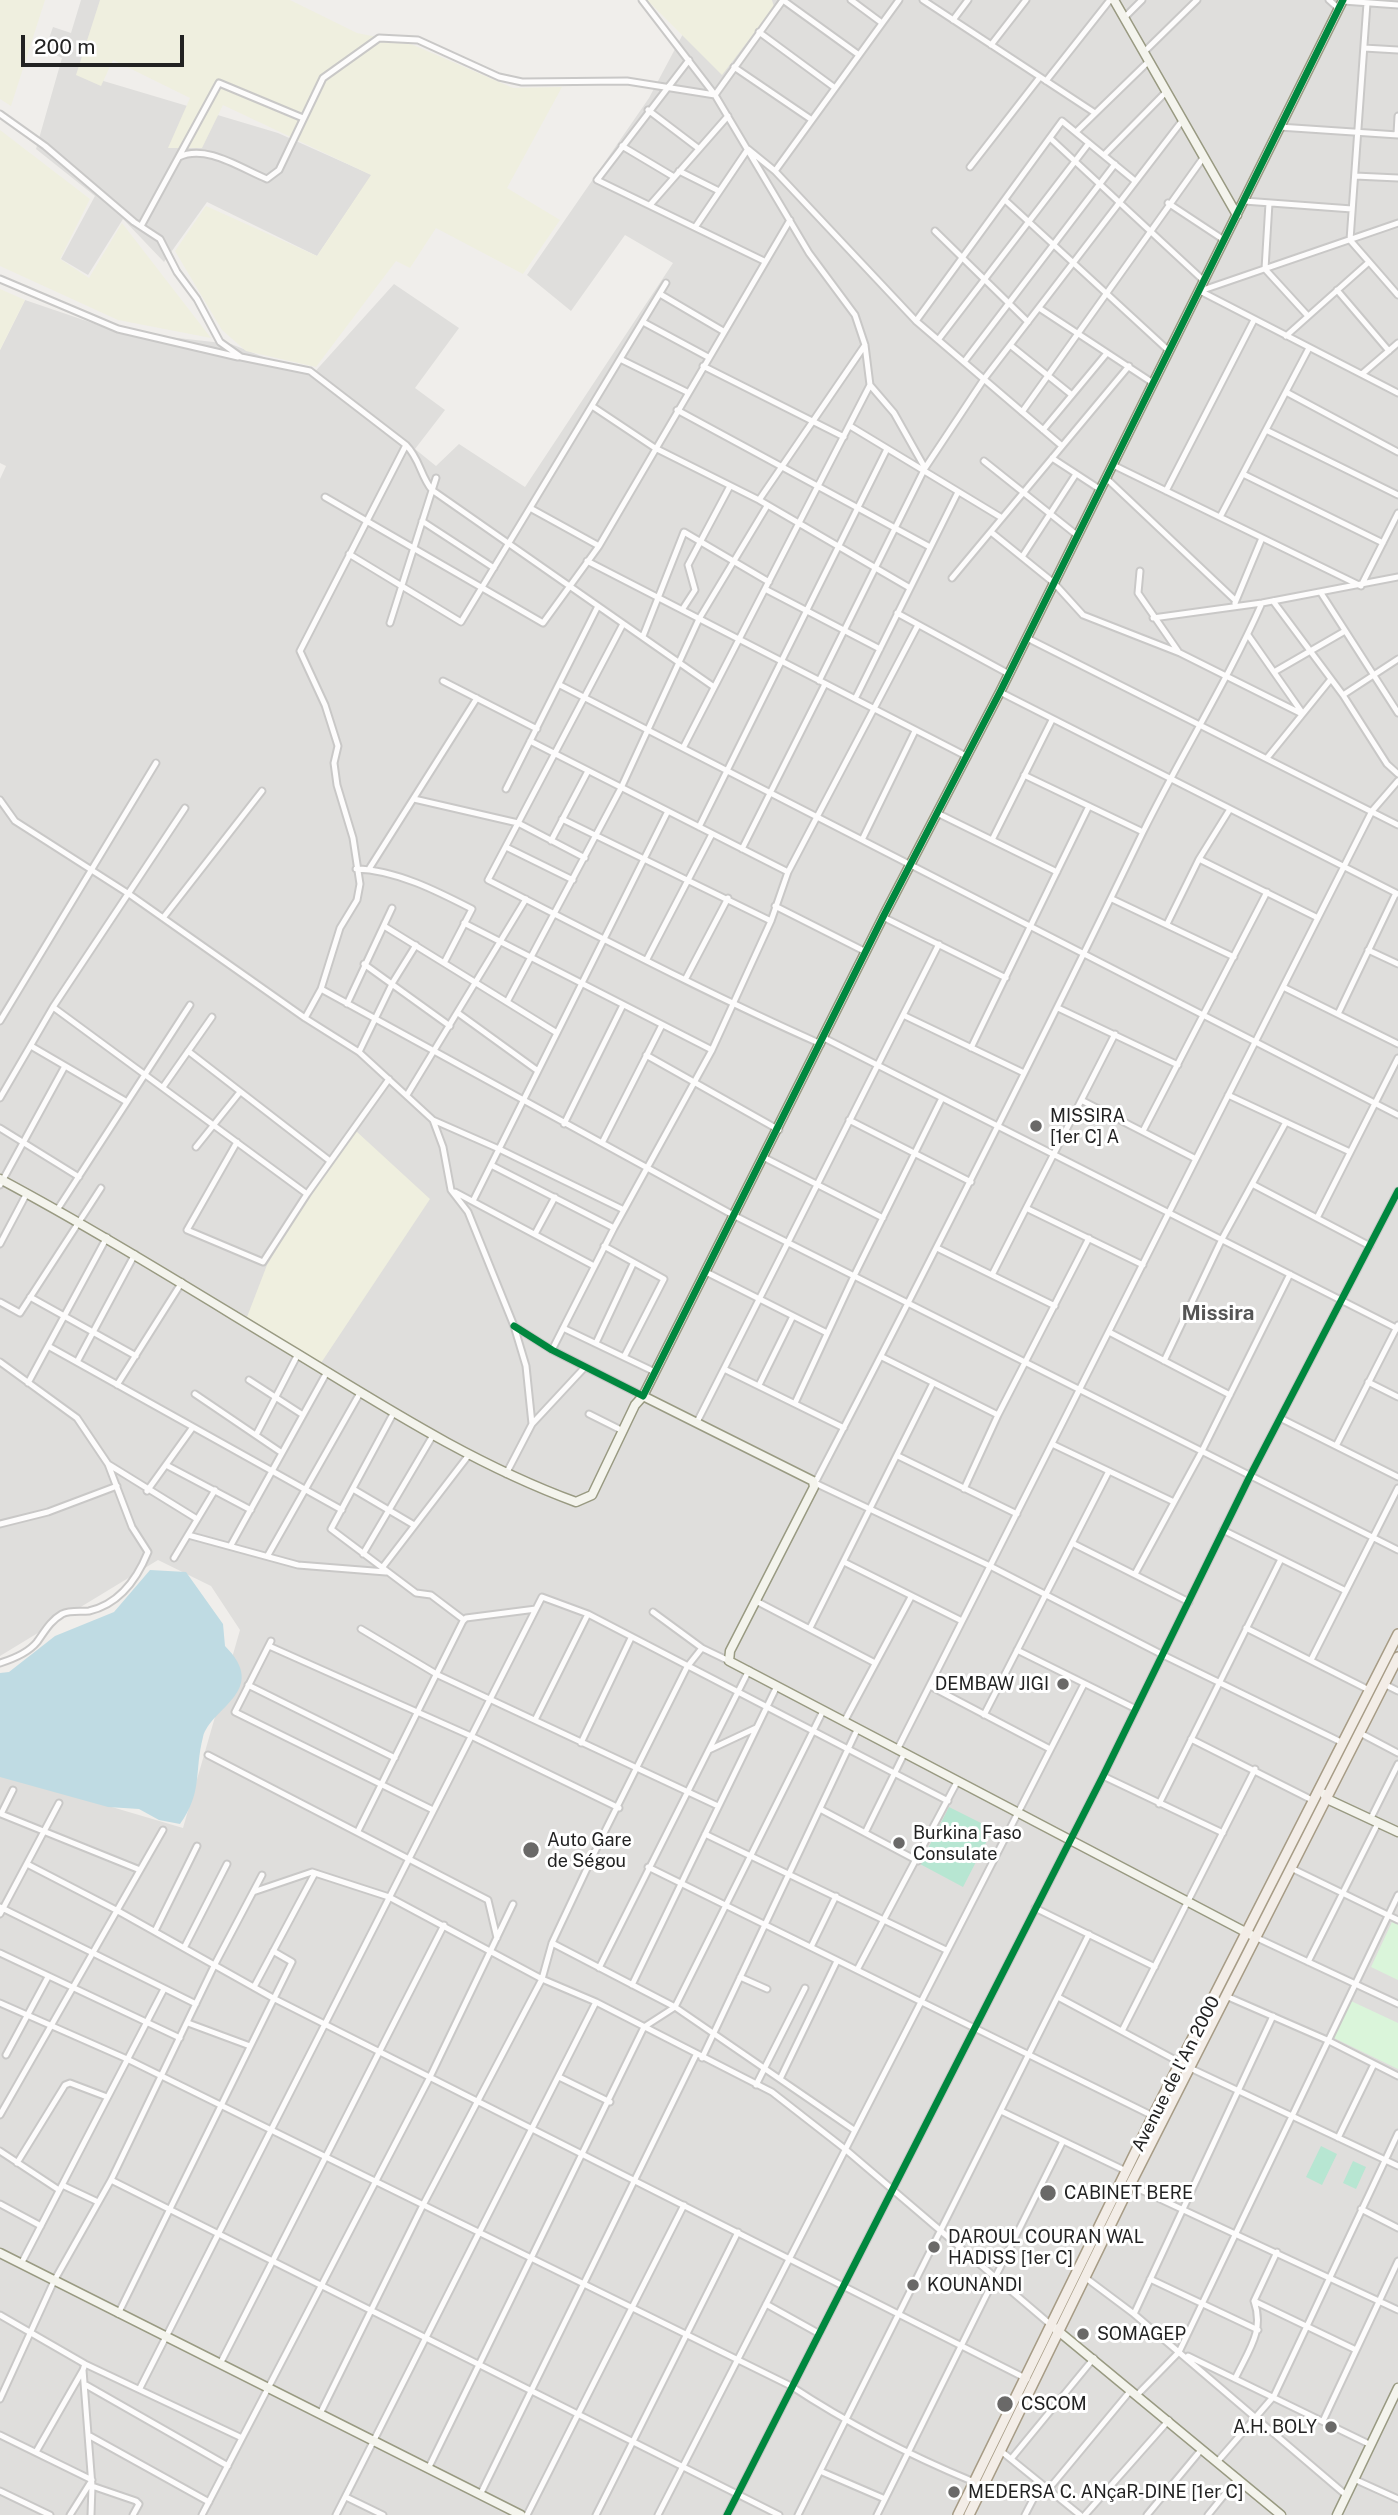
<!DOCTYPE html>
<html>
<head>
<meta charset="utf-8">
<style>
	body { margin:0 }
	#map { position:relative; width:1398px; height:2515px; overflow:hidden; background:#f0eeeb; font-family:"Public Sans",sans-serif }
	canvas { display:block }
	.scale { position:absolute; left:21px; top:35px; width:163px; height:32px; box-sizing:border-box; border:4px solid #222; border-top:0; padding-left:9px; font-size:21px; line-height:24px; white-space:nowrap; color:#222; -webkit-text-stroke:5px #fff; paint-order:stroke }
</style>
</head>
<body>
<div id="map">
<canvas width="1398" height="2515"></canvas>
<div class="scale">200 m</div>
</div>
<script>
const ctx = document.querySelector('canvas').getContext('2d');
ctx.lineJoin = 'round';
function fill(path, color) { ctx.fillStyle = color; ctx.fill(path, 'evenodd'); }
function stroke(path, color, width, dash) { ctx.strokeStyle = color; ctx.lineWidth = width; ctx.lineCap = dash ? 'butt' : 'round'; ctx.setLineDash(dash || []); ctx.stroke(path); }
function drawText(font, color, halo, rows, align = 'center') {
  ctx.font = font + ' "Public Sans",sans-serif'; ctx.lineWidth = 6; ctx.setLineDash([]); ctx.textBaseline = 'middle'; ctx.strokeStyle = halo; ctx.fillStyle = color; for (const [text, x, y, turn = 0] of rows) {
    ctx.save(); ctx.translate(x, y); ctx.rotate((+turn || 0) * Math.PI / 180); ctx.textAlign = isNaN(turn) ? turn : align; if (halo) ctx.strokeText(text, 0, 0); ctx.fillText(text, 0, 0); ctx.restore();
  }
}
fill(new Path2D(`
	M81 0H103L80 74 278 133 372 175 317 256 207 202 164 262 123 219 88 275 61 259 95 196 36 149 62 58 45 50 53 27 71 33Z
	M701 0H1398V2515H0V1774L183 1828 240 1630 211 1586 158 1560 0 1656V479L6 466 0 463V350L25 300 116 331 231 344 311 376 394 284 459 328 415 388 445 410 415 449 436 466 459 444 525 487 673 263 625 235 571 311 527 275 649 98Z`), '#dfdedc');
fill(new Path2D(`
	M0 0H45L11 106 0 99Z
	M100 0H290L357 33 411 44 513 88 562 87 507 188 560 220 523 274 436 228 410 268 396 261 316 367 246 351 222 330 175 251 206 206 317 256 371 175 223 105 202 148H168L190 98 113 60 101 86 76 75Z
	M647 0H772L774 7 722 75Z
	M0 130 90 199 60 259 89 278 122 223 211 338 118 320 0 266Z
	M0 289 25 300 0 350Z
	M356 1131 430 1199 321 1363 247 1317 267 1265 296 1217Z`), '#efefdf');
fill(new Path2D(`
	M1392 1922 1398 1925V1980L1371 1967Z
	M1351 2001 1398 2023V2069L1334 2038Z`), '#daf5da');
fill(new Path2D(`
	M949 1807 993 1829 963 1887 920 1864Z
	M1321 2146 1337 2154 1322 2185 1306 2177Z
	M1353 2161 1366 2167 1356 2189 1343 2183Z`), '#b7e6d2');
fill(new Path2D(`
	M150 1570 186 1572 223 1624 225 1646C270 1691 211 1707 203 1737 194 1772 203 1792 180 1824L159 1820 139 1809 108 1807 0 1777V1673L9 1672 55 1636 114 1612Z`), '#bfdbe3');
const street = new Path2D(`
	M642 0 715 95 809 253 855 315 865 345 870 385 894 413 925 468
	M783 0 859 55
	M851 0 882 23
	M923 0 1095 113
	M1329 0 1338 8
	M1343 1 1398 5
	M1367 3 1350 240 1398 295
	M1124 18 1142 0
	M953 20 968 0
	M759 32 835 88
	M991 45 1026 0
	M1364 48 1398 50
	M1144 52 1197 0
	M689 60 597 180 764 261
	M734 67 812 120
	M1046 81 1110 0
	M648 110 698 148
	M0 114 45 146 134 222 160 239 177 272 197 299 220 342 241 357 310 371 406 445C420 459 420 475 432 490L714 687
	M1279 127 1398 135
	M1076 132 1148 62
	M1397 134 1398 116
	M1050 138 1204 281
	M622 146 674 177
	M1104 155 1166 92
	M179 157C206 144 240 168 267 179L279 170 323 78 379 38 418 40 499 77 522 82 627 81 715 95 783 0
	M970 167 1040 77
	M679 171 719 191
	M775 171 899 0
	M1355 176 1398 178
	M1005 200 1169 351
	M1244 201 1352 209
	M1168 203 1224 240
	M1269 203 1265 269 1308 316
	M650 205 728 116
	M141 226 219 83 303 118
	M696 226 748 149 775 171 916 321 1062 446
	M935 231 1028 322
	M0 279 118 329 238 357
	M1337 290 1389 351
	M1200 291 1398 393
	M1200 291 1398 223
	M660 294 723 331
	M1039 308 1153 383
	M916 321 1062 121 1135 181
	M643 322 708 357
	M1286 336 1369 262
	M938 340 1089 143
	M1010 345 1072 395
	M620 359 687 392
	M964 362 1115 164
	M703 366 844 437
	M1362 374 1398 343
	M1286 392 1398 452
	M592 406 655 448 759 500 910 588
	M677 410 930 547
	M1022 412 1203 158
	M850 426 1002 518
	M1043 430 1107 353
	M1266 430 1398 495
	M1052 458 1101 490
	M984 461 1078 536
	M1113 465 1361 586 1398 513
	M1243 474 1383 543
	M1106 478 1235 600
	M1166 491 1254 320
	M325 497 543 623 599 546 790 220
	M759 500 865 345
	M530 508 599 546
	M1220 517 1309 348
	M422 521 494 568
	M991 532 1054 583 1083 615 1180 653 1302 714
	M349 554 461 622 666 283
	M1022 557 1076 474
	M587 561 966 756
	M1140 571 1138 593 1178 651
	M952 578 1129 366
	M765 589 880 649
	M1321 593 1398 713
	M1273 601 1343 695 1387 764 1398 774
	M1235 603 1262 538
	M1262 603C1227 682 1181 755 1143 832 1037 1051 927 1268 815 1483L990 1566 1163 1655 1343 1743
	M682 610 695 590 688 565 730 486
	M897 613 1009 674
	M1153 618 1262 603 1398 577
	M390 623 436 478
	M623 624 488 880C598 936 708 994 821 1044
	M1248 635 1301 711
	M643 636 684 532 769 582
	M1027 638 1398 825
	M1274 672 1345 631
	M443 681 537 729
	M819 681 925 468 984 379 1182 121
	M560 685 1398 1115
	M1000 692 1398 894
	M1343 695 1398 659
	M855 699 958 492
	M530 741 788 872
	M683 748 870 385
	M1267 758 1331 679
	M1024 775 1143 832
	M506 789 598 606
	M414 799 518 823 585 858
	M0 800 15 821 129 894 305 1018 359 1052 433 1120 499 1149 624 1210
	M937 813 1057 872
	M562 819 771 921
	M699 827 887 449
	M862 840 915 731
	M992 840 1052 720
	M551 841 588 771
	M506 847 573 880
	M742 849 825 684
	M1199 859 1318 918
	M356 869C396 870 437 891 472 909L444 963
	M369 869 477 698
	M1112 899 1234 957
	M775 906 866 952
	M883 917 1006 978
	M163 918 262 791
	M464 923 712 1050
	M1167 924 1199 859 1230 809
	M384 926 557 1033
	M1368 950 1398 964
	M647 959 712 834
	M364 964 450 1026
	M686 978 728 898
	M1283 987 1398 1044
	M321 989 735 1216 1398 1550
	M507 1002 621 788 699 619 767 506
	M347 1004 392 908
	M53 1007 307 1194
	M1058 1008 1178 1065
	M458 1013 538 1071
	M1338 1014 1396 893
	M903 1015 1024 1073
	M305 1018 321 989 340 928 357 900 360 884 353 838 337 785 334 763 338 746 325 705 300 651 406 445
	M0 1021 156 763
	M824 1038 1398 1329
	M31 1046 127 1102
	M971 1048 1089 806
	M188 1051 330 1161
	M359 1052 393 982 416 945
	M646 1055 779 1130
	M163 1087 212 1017
	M407 1095 526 899
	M1228 1095 1350 1152
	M0 1098 53 1007 185 808
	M1083 1101 1196 1159
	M433 1120 443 1147 451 1190 468 1212 514 1326 526 1366 532 1424
	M849 1120 971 1182
	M564 1124 623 1005
	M0 1128 79 1177
	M1143 1131 1267 892
	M237 1142 187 1230 263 1262 307 1194 389 1079
	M602 1143 662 1025
	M196 1147 240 1092
	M765 1158 883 1218
	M491 1165 614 1228
	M1252 1184 1370 1246
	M0 1185 65 1066
	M455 1192 594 1266
	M473 1201 668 811
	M1028 1209 1143 1265
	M57 1210 190 1005
	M1317 1218 1398 1058
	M535 1234 555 1197
	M0 1244 27 1193
	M604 1246 664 1279 624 1357
	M937 1248 1055 1306
	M706 1272 827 1333
	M992 1275 1115 1034
	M30 1297 136 1356
	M0 1302 20 1313 101 1188
	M514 1326 552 1350 643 1396
	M563 1328 655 1372
	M1109 1332 1230 1395
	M596 1343 633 1264
	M48 1346 342 1510
	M552 1350 614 1228 712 1050 771 921 788 872 918 625
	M882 1357 998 1415
	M1164 1361 1222 1239 1286 1122
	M0 1362 77 1418 108 1464 197 1519
	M77 1362 135 1254
	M724 1369 844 1428
	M249 1380 303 1415
	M1368 1382 1398 1397
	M28 1383 107 1237
	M117 1385 182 1282
	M759 1385 793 1316
	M195 1394 282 1453
	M795 1403 854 1276 942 1098
	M393 1414 331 1529 416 1593 431 1595 464 1620
	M589 1414 623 1431
	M1280 1418 1398 1477
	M697 1422 939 944
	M256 1435 298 1354
	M1052 1444 1174 1502
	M1336 1446 1398 1325
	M898 1456 1017 1514
	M166 1465 251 1510
	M506 1474 532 1424 585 1367
	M353 1489 414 1525
	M964 1489 998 1415 1089 1238
	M147 1491 193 1427
	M0 1524 48 1512 117 1486
	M1223 1530 1346 1591
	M188 1535 298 1565 386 1572
	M1072 1543 1189 1602
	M231 1545 327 1372
	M363 1554 432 1437
	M268 1555 360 1393
	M174 1558 215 1490
	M844 1562 962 1621
	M382 1568 468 1456
	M1135 1574 1202 1451 1290 1274
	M756 1601 875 1663
	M653 1612 702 1648 729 1661
	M810 1628 933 1383
	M1246 1628 1369 1690
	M361 1629 438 1675 718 1806
	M271 1641 235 1712 433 1810
	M269 1646 471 1736 619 1808
	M1017 1650 1136 1709
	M1311 1660 1398 1488
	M0 1663C13 1659 28 1653 37 1642 45 1631 50 1621 62 1614 70 1610 81 1612 89 1611 120 1604 137 1579 148 1552L132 1527 108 1464
	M1384 1684 1398 1691
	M248 1685 395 1758
	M930 1686 1050 1749
	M984 1715 1109 1471
	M535 1720 588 1614
	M844 1722 911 1597
	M1360 1733 1398 1753
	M1191 1739 1314 1801
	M581 1743 631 1638
	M709 1750 756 1728
	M897 1750 1372 811 1398 781
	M208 1755 488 1900 497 1938
	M1103 1776 1223 1833
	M1159 1804 1281 1559
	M820 1809 918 1861
	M1 1814 140 1870
	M1 1814 13 1790
	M1370 1820 1398 1764
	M358 1831 463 1621 466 1618 536 1609
	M865 1833 904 1754
	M705 1834 946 1950
	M27 1864 118 1911 273 1998 1027 2379
	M648 1867 1153 2116
	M1291 1868 1398 1920
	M253 1892 312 1872 389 1897 542 1979 596 2002 772 2092 845 2149 1051 2325
	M0 1907 196 2004
	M1035 1908 1155 1967
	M0 1914 59 1803
	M155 1931 197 1846
	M1255 1937 1398 2004
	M552 1943 675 2007 854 2130
	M811 1947 836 1896
	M184 1948 227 1864
	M0 1953 180 2038
	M1308 1962 1378 1823
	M599 1968 749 1670
	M857 1970 957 1782
	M740 1977 767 1989
	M632 1985 777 1686
	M254 1987 315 1873
	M1226 1996 1327 2040 1398 2076
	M1058 1997 1181 2063
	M0 2003 127 2059 791 2386C850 2425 909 2455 974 2482
	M188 2023 250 2046
	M1122 2031 1255 1769
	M6 2055 48 1977
	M702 2058 857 1730
	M1190 2068 1398 2166
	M559 2077 610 2102
	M780 2079 837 1961
	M756 2085 805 1988
	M1001 2111 1126 2171
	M0 2115 163 1830
	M1338 2138 1374 2064
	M0 2151 59 2190
	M17 2163 65 2085 70 2083 107 2097
	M111 2180 779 2515
	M62 2185 98 2202
	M1130 2185 1398 2310
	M0 2204 41 2226
	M1361 2209 1398 2228
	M21 2264 164 1989
	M1086 2278 1134 2314 1346 2495
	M1150 2279 1258 2330
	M1254 2301 1356 2350
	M766 2304 818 2333
	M118 2314 292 1962 273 1951
	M1134 2314 1273 2016
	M0 2315 85 2364 242 2438
	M1188 2356 1371 2445
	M85 2364 83 2370 92 2486 91 2515
	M220 2364 444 1925
	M1235 2379C1248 2351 1265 2331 1254 2301L1277 2252
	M86 2385 228 2466
	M140 2388 542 1597 588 1614 948 1801
	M1137 2395 1179 2352 1398 1895
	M0 2399 54 2281 111 2180 215 1964 262 1875
	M320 2414 423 2205 542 1979 552 1943 599 1843 687 1667 702 1648
	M1323 2421 1398 2261
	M0 2435 92 2480 70 2515
	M90 2436 209 2502
	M1001 2451 1080 2515
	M36 2452 83 2370
	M1011 2459 1094 2358
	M1217 2462 1274 2396 1398 2133
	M428 2469 644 2027 675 2007 823 1711
	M820 2471 885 2499
	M1354 2479 1398 2499
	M92 2486 136 2501 139 2504 133 2515
	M1048 2490 1131 2390
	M0 2491 50 2515
	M480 2495 696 2055
	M346 2497 383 2515
	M202 2515 430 2077 513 1904
	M336 2515 596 2002
	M527 2515 684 2205
	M596 2515 738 2232
	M658 2515 1084 1684
	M727 2515 1103 1776 1250 1476 1398 1191
	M798 2515 1089 1934
	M877 2515 1063 2141
	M1025 2515 1041 2484
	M1085 2515 1169 2420
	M1147 2515 1201 2450
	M1208 2515 1238 2478`);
const secondary = new Path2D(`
	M1114 0 1237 215
	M0 1179C101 1233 198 1294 296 1353 388 1409 475 1465 576 1502L592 1495 635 1405 643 1396 813 1481 814 1487 730 1651 729 1661 1255 1937
	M643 1396 883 917 1000 692 1343 0
	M1324 1794 1327 1799 1398 1832
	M0 2253 521 2515
	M1051 2325 1281 2515
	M1337 2515 1398 2388`);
const primary = new Path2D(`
	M958 2515 1153 2116 1398 1634
	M969 2515 1130 2185 1398 1657`);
stroke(street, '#c9c8c7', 9);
stroke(secondary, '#999a82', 11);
stroke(primary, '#a79c86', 12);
stroke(street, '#fdfcfc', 5);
stroke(secondary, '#f4f4ed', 8);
stroke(primary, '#f3ede7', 9);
stroke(new Path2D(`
	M514 1326 552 1350 643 1396 883 917 1000 692 1343 0
	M727 2515 1103 1776 1250 1476 1398 1191`), '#00873e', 7);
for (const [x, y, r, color] of [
	[1036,1126,7,"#6a6968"],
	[1063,1684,7,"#6a6968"],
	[899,1843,7,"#6a6968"],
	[531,1850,9,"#6a6968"],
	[1048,2193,9,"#6a6968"],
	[934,2247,7,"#6a6968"],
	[913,2285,7,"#6a6968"],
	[1083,2334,7,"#6a6968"],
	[1005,2404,9,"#6a6968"],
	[1331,2427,7,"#6a6968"],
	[954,2492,7,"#6a6968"]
]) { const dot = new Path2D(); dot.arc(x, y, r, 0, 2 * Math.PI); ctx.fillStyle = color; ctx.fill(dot); stroke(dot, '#fff', 2.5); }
drawText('18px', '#222', '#fff', [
	["MISSIRA",1050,1116],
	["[1er C] A",1050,1137],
	["DEMBAW JIGI",1049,1684,"right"],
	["Burkina Faso",913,1833],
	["Consulate",913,1854],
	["Auto Gare",547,1840],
	["de Ségou",547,1861],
	["CABINET BERE",1064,2193],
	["DAROUL COURAN WAL",948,2237],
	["HADISS [1er C]",948,2258],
	["KOUNANDI",927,2285],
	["SOMAGEP",1097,2334],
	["CSCOM",1021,2404],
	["A.H. BOLY",1317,2427,"right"],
	["MEDERSA C. ANçaR-DINE [1er C]",968,2492]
], 'left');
drawText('18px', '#222', '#fff', [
	["Avenue de l'An 2000",1176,2074,-63]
]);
drawText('bold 21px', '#555', '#fff', [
	["Missira",1218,1314]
]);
</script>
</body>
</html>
